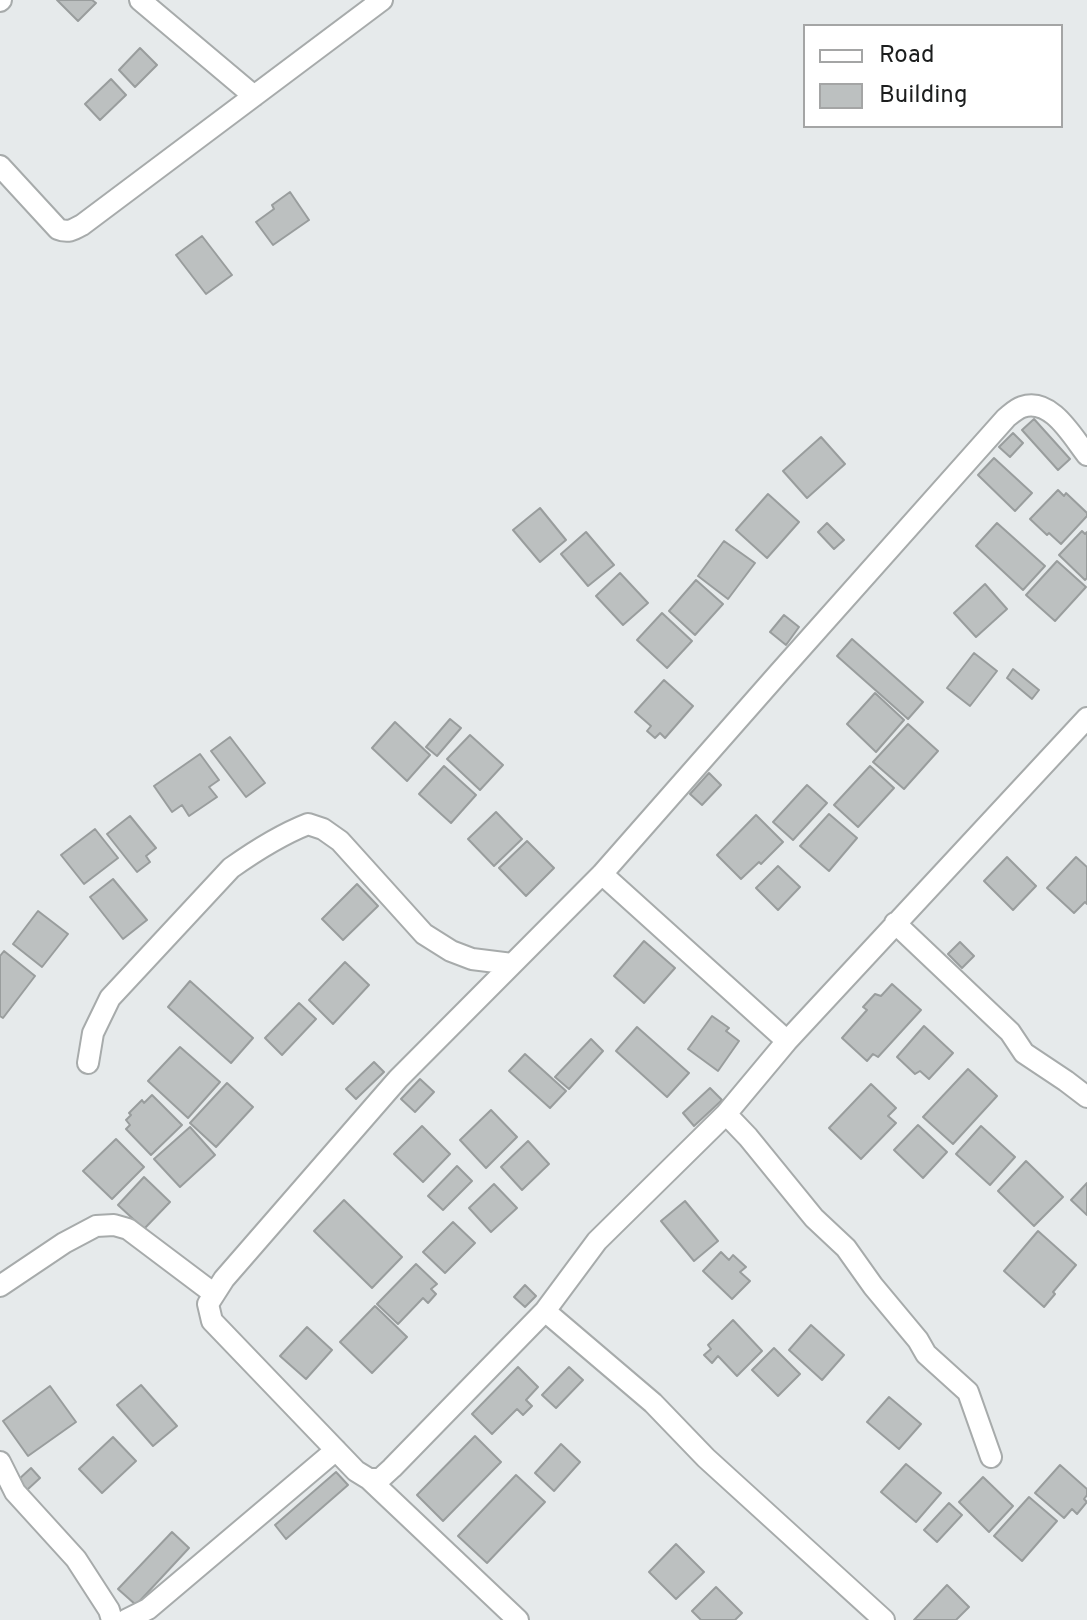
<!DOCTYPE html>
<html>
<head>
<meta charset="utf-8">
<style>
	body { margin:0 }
	#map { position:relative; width:1087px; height:1620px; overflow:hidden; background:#e6eaeb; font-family:Overpass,sans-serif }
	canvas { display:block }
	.legend { position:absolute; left:803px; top:24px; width:260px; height:104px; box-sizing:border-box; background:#fff; border:2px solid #a4a5a5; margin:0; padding:10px 14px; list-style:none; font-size:24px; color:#1c1e1e }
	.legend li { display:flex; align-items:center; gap:16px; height:40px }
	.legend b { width:40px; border:2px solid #a4a5a5 }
</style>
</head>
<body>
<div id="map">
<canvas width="1087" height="1620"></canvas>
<ul class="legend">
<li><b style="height:10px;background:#fff"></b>Road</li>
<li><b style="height:22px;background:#bcc0c0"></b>Building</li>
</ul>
</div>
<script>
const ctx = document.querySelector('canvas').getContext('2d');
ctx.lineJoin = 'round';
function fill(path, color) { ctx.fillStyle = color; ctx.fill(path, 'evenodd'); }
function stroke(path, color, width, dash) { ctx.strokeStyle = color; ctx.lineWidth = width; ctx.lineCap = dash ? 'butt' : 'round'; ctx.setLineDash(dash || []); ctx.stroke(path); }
const building = new Path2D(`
	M57 0H92L96 3 78 21Z
	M140 48 157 65 135 87 119 70Z
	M111 79 126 95 100 120 85 104Z
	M290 192 309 220 273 245 256 222 274 209 272 205Z
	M202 236 232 275 206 294 176 255Z
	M1034 419 1070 459 1058 470 1022 430Z
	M1013 433 1023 443 1010 457 999 447Z
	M821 437 845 464 807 498 783 471Z
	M994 458 1032 493 1015 511 978 475Z
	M1058 490 1064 496 1066 493 1087 513V516L1061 544 1049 533 1047 535 1030 519Z
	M768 494 799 522 767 558 736 530Z
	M540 508 566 540 540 562 513 530Z
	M827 523 844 540 834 549 818 532Z
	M997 523 1045 566 1023 590 976 546Z
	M1082 531 1085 534 1087 532V578L1085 580 1059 555Z
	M586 532 614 565 588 586 561 554Z
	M724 541 755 563 728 599 698 576Z
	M1057 561 1086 587 1055 621 1026 595Z
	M620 573 648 603 623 625 596 596Z
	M696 580 723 604 695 635 669 611Z
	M985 584 1007 609 976 637 954 613Z
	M662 613 692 641 667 668 637 640Z
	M784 615 799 627 786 645 770 632Z
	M852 639 923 702 908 719 837 656Z
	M974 653 997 671 970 706 947 688Z
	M1013 669 1039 690 1032 699 1007 678Z
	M664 680 693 706 665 738 660 733 655 738 647 731 651 726 635 712Z
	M875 693 904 720 876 752 847 724Z
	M450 719 461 728 437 756 426 747Z
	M395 722 430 755 407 781 372 748Z
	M908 724 938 751 904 789 873 762Z
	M470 735 503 765 480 790 447 759Z
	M230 737 265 783 246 797 211 751Z
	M200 754 219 780 209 787 217 797 189 816 182 805 172 812 154 786Z
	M444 766 476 795 451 823 419 794Z
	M870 766 894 788 858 827 834 805Z
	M709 773 721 785 702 805 690 794Z
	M807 785 827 803 793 840 773 822Z
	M496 812 522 839 494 866 468 839Z
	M829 814 857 838 829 871 800 846Z
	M756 815 783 842 761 864 759 862 741 879 717 855Z
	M130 816 156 848 146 856 150 862 137 872 107 834Z
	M95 829 118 858 84 884 61 855Z
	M527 841 554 868 526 896 499 868Z
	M1007 857 1036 886 1013 910 984 881Z
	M1076 857 1087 867V904L1085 902 1074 913 1047 888Z
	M778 866 800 887 778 910 756 888Z
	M113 879 147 920 123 939 90 897Z
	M357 884 378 906 343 940 322 919Z
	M38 911 68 934 42 967 13 944Z
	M644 941 675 968 644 1003 614 976Z
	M960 942 974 956 962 968 948 954Z
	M4 951 35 976 3 1018 0 1016V956Z
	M345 962 369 985 333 1024 309 1000Z
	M190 981 253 1038 231 1063 168 1007Z
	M892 984 921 1010 878 1057 873 1054 867 1061 842 1038 867 1010 863 1007 875 994 881 996Z
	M299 1003 316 1019 282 1055 265 1038Z
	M712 1016 729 1028 726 1031 739 1041 718 1071 688 1049Z
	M924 1026 953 1053 929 1079 920 1071 915 1074 897 1057Z
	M637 1027 689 1073 667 1097 616 1051Z
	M591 1039 603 1051 569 1089 555 1077Z
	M180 1047 220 1082 188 1118 148 1081Z
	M525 1054 566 1091 550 1108 509 1071Z
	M374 1062 384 1072 356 1099 346 1089Z
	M968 1069 997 1096 953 1144 923 1117Z
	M420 1079 434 1092 415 1112 401 1099Z
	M227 1083 253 1107 216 1147 190 1123Z
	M871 1084 896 1108 888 1116 896 1123 861 1159 829 1128Z
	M710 1088 722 1100 694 1126 683 1113Z
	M152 1095 182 1125 151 1155 126 1129 130 1125 126 1120 131 1115 129 1113 142 1100 144 1103Z
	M491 1110 517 1137 486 1168 460 1140Z
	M918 1125 947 1152 923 1178 894 1150Z
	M422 1126 450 1154 423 1182 394 1154Z
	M981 1126 1015 1157 990 1185 956 1154Z
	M190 1127 215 1155 180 1187 154 1159Z
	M116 1139 144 1167 112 1199 83 1171Z
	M528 1141 549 1164 522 1190 501 1167Z
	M1026 1161 1063 1197 1034 1226 998 1191Z
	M457 1166 472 1181 443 1210 428 1196Z
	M144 1177 170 1202 144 1229 118 1205Z
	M1087 1183V1215L1071 1200Z
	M494 1184 517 1208 491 1232 469 1208Z
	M344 1200 402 1257 372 1288 314 1231Z
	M685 1201 718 1241 694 1261 661 1221Z
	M453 1222 475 1243 445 1273 423 1252Z
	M1038 1231 1076 1265 1053 1292 1055 1294 1044 1307 1004 1271Z
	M721 1252 729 1260 733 1255 746 1267 740 1272 750 1281 732 1299 703 1271Z
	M416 1264 437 1284 431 1289 436 1294 428 1303 423 1298 398 1324 377 1304Z
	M525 1285 536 1296 525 1307 514 1297Z
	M375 1306 407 1337 372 1373 340 1342Z
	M733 1320 762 1351 737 1376 718 1356 712 1363 704 1355 711 1349 708 1345Z
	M811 1325 844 1355 822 1380 789 1350Z
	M307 1327 332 1350 306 1379 280 1356Z
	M774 1348 800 1374 778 1396 752 1370Z
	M518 1367 538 1387 526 1400 532 1406 523 1415 517 1409 492 1434 472 1414Z
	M569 1367 583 1380 556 1408 542 1395Z
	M141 1385 177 1426 153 1446 117 1405Z
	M50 1386 76 1422 28 1456 3 1421Z
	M889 1397 921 1424 899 1449 867 1422Z
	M475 1436 501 1462 443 1521 417 1495Z
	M113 1437 136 1461 102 1493 79 1469Z
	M561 1444 580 1462 554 1491 535 1473Z
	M906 1464 941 1493 916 1522 881 1492Z
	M1060 1465 1087 1489V1495L1084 1499 1087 1502 1077 1514 1072 1509 1064 1518 1035 1493Z
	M31 1468 40 1478 27 1490 18 1480Z
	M336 1472 348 1485 286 1539 275 1525Z
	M516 1475 545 1502 487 1563 458 1536Z
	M983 1477 1013 1506 989 1532 959 1502Z
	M1029 1497 1057 1521 1022 1561 994 1536Z
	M949 1503 962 1515 937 1542 924 1530Z
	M172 1532 189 1548 136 1605 118 1589Z
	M676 1544 704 1572 676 1599 649 1572Z
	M947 1585 969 1607 956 1620H914Z
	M716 1587 742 1613 735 1620H701L692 1611Z`);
fill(building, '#bcc0c0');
stroke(building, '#999d9d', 2);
const minor = new Path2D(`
	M140 0 254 96
	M0 1 1 0
	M0 166 58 229C68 233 73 230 82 225L382 0
	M602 874 787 1041
	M895 923 1010 1032 1024 1053 1066 1081 1087 1097
	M88 1063 93 1033 110 998 231 868C255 851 280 835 308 824L323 829 340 841 424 934 451 951 472 959 512 964
	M726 1114 748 1137 814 1218 846 1248 873 1286 918 1340 926 1354 968 1392 991 1457
	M0 1286 64 1243 96 1226 114 1225 128 1229 213 1293
	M545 1311 653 1403 706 1458 884 1620
	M0 1462 15 1492 76 1559 109 1610 112 1620
	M369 1479H380L392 1468 545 1311 597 1241 726 1114 787 1041 1087 718
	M126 1620 148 1609 336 1450
	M518 1620 369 1479 356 1471 212 1321 208 1304 224 1279 398 1079 602 874 778 674 1006 418C1011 414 1016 409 1022 407 1051 397 1072 436 1087 455`);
stroke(minor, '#a7abab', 24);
stroke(minor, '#fff', 20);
</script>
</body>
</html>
